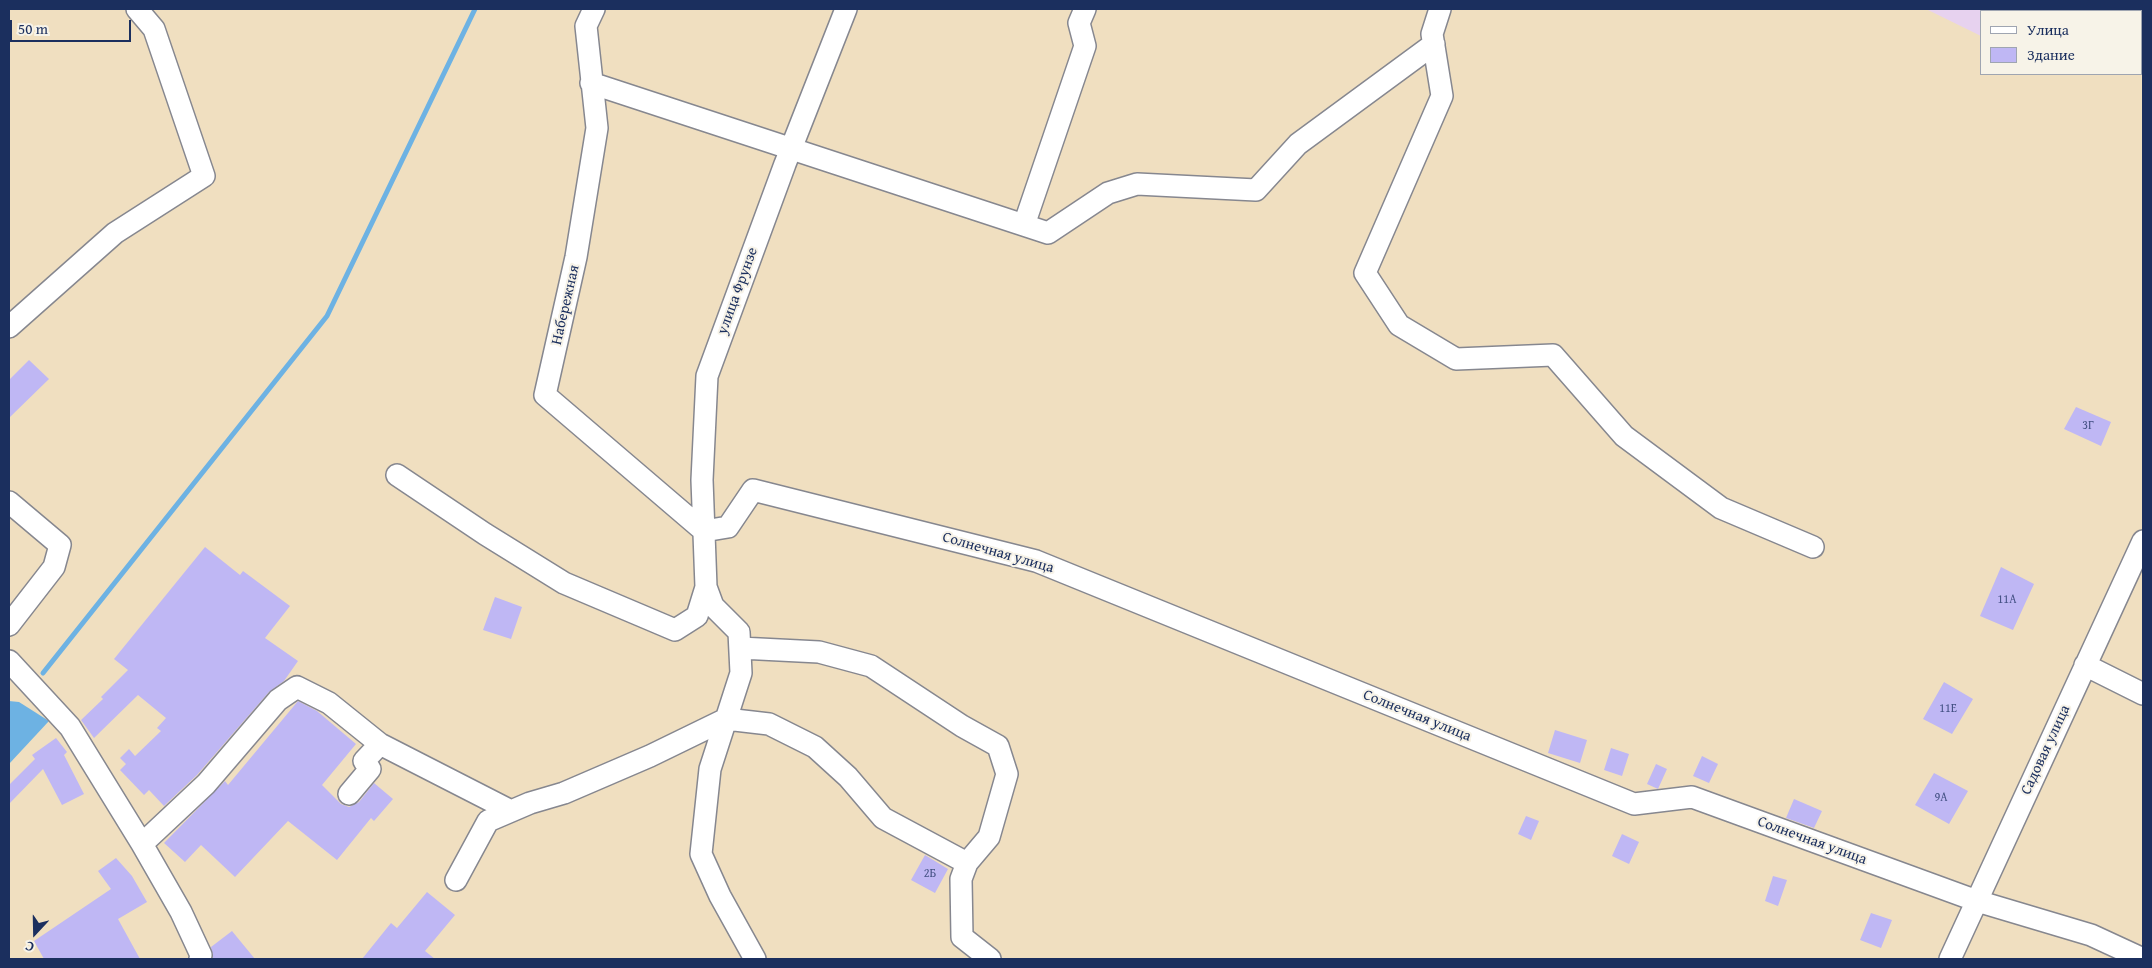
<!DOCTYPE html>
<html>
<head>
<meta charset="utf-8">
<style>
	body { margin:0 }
	#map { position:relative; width:2152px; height:968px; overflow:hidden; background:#f0dfc0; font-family:"Gentium Book Plus",serif }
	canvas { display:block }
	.frame { position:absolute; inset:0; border:10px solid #1b2f5e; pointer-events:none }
	.legend { position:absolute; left:1980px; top:10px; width:162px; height:65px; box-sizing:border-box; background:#f7f3e8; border:1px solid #9fa5b1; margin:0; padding:6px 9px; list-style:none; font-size:15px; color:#1b2f5e }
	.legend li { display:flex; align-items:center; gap:10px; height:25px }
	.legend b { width:25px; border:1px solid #9fa5b1 }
	.north { position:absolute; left:10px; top:908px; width:50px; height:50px; -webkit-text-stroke:4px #f7f3e8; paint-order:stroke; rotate:201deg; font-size:14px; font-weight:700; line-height:20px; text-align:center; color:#1b2f5e }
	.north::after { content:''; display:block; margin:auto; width:18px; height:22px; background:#1b2f5e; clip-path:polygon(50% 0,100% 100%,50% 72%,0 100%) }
	.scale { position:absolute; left:10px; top:20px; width:121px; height:22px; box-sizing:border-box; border:2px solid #1b2f5e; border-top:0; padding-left:6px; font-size:15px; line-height:18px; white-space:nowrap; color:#1b2f5e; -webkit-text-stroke:4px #f7f3e8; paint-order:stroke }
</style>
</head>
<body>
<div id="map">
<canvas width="2152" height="968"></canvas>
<div class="frame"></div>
<ul class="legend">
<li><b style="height:6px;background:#fff"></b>Улица</li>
<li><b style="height:14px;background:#bfb7f4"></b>Здание</li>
</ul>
<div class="north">С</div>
<div class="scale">50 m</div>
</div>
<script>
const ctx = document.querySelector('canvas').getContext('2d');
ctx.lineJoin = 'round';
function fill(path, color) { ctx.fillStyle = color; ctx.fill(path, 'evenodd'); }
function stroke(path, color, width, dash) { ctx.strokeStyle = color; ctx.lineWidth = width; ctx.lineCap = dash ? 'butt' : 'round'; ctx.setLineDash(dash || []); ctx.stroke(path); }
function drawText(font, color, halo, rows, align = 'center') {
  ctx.font = font + ' "Gentium Book Plus",serif'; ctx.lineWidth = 4; ctx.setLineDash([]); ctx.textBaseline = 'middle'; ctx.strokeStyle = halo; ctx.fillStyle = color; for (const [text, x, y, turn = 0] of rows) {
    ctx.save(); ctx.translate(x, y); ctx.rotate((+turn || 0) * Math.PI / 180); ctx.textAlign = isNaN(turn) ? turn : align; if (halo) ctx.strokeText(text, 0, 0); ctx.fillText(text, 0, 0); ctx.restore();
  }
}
fill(new Path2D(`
	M1926 9H2050L2049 11H1981V36Z`), '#e7d2ef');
fill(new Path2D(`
	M9 701 19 702 49 721 9 764Z`), '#6db2e3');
stroke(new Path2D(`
	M43 673 327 316 475 9`), '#6db2e3', 5);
fill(new Path2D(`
	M29 360 49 379 9 418V380Z
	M2076 407 2111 422 2101 446 2064 429Z
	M205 547 240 575 243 571 290 606 265 638 298 661 284 681 269 692 197 775 164 806 149 790 144 795 120 770 126 764 120 758 129 749 135 756 161 731 157 728 166 718 138 695 94 738 81 720 103 699 101 697 128 670 114 659Z
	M2001 567 2034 584 2013 630 1980 616Z
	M495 597 522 607 511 639 483 630Z
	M1944 682 1973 699 1952 734 1923 719Z
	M298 701 317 711 356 744 322 785 341 804 349 807 359 802 374 783 393 799 374 821 371 818 337 860 288 821 235 877 201 845 185 862 164 843 225 781 228 785Z
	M1555 730 1587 740 1580 763 1548 753Z
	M56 738 67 752 64 755 84 794 62 805 43 769 9 804V785L35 759 32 755Z
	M1611 748 1629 754 1622 776 1604 770Z
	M1702 756 1718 764 1709 783 1693 776Z
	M1656 764 1667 769 1658 789 1647 784Z
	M1934 773 1968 791 1949 824 1915 805Z
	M1794 799 1822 811 1814 828 1786 818Z
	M1526 816 1539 821 1531 840 1518 834Z
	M1622 834 1639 842 1629 864 1612 856Z
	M925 855 948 869 935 893 911 880Z
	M116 858 132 876 147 902 118 919 140 959H44L34 941 111 889 98 871Z
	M1773 876 1787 880 1778 906 1765 901Z
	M427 892 455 915 425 951 435 959H362L391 923 397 928Z
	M1871 913 1892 920 1881 948 1860 940Z
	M232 931 255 959H213L211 947Z`), '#bfb7f4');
const minor = new Path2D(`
	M594 9 586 26 597 128 576 257 545 395 704 531 728 527 753 490 1036 561 1634 804 1692 797 1977 901 2091 935 2143 959
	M1440 9 1432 34 1442 96 1365 273 1399 325 1456 359 1553 355 1624 436 1721 508 1813 547
	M591 83 1048 233 1108 193 1137 184 1256 190 1298 144 1434 44
	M1024 225 1085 46 1079 23 1085 9
	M9 327 115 233 204 176 154 29 137 9
	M397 475 485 534 564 583 675 630 697 616 706 587 702 480 707 376 785 164 846 9
	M9 502 60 545 54 567 9 625
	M706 587 713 606 739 632 741 673 710 769 701 854 720 896 755 959
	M9 661 70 727 142 844 181 912 201 955 200 959
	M2085 665 2143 694
	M349 794 370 769 364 761 380 744
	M142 844 206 784 278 700 297 687 329 703 380 744 511 811
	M967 863 961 879 962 937 990 959
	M456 880 488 821 530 803 564 793 650 756 726 719 769 724 815 747 848 777 883 818 967 863 989 837 1007 774 998 746 962 726 871 666 819 652 740 648
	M1950 959 2143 541`);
stroke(minor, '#86878f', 24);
stroke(minor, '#fff', 21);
drawText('12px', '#445184', null, [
	["3Г",2088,426],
	["11А",2007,600],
	["11Е",1948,709],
	["9А",1941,798],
	["2Б",930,874]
]);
drawText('15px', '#1b2f5e', '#f7f3e8', [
	["улица Фрунзе",738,291,-70],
	["Набережная",566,305,-77],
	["Солнечная улица",998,553,16],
	["Солнечная улица",1417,716,22],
	["Садовая улица",2046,750,-65],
	["Солнечная улица",1812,841,20]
]);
</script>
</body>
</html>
